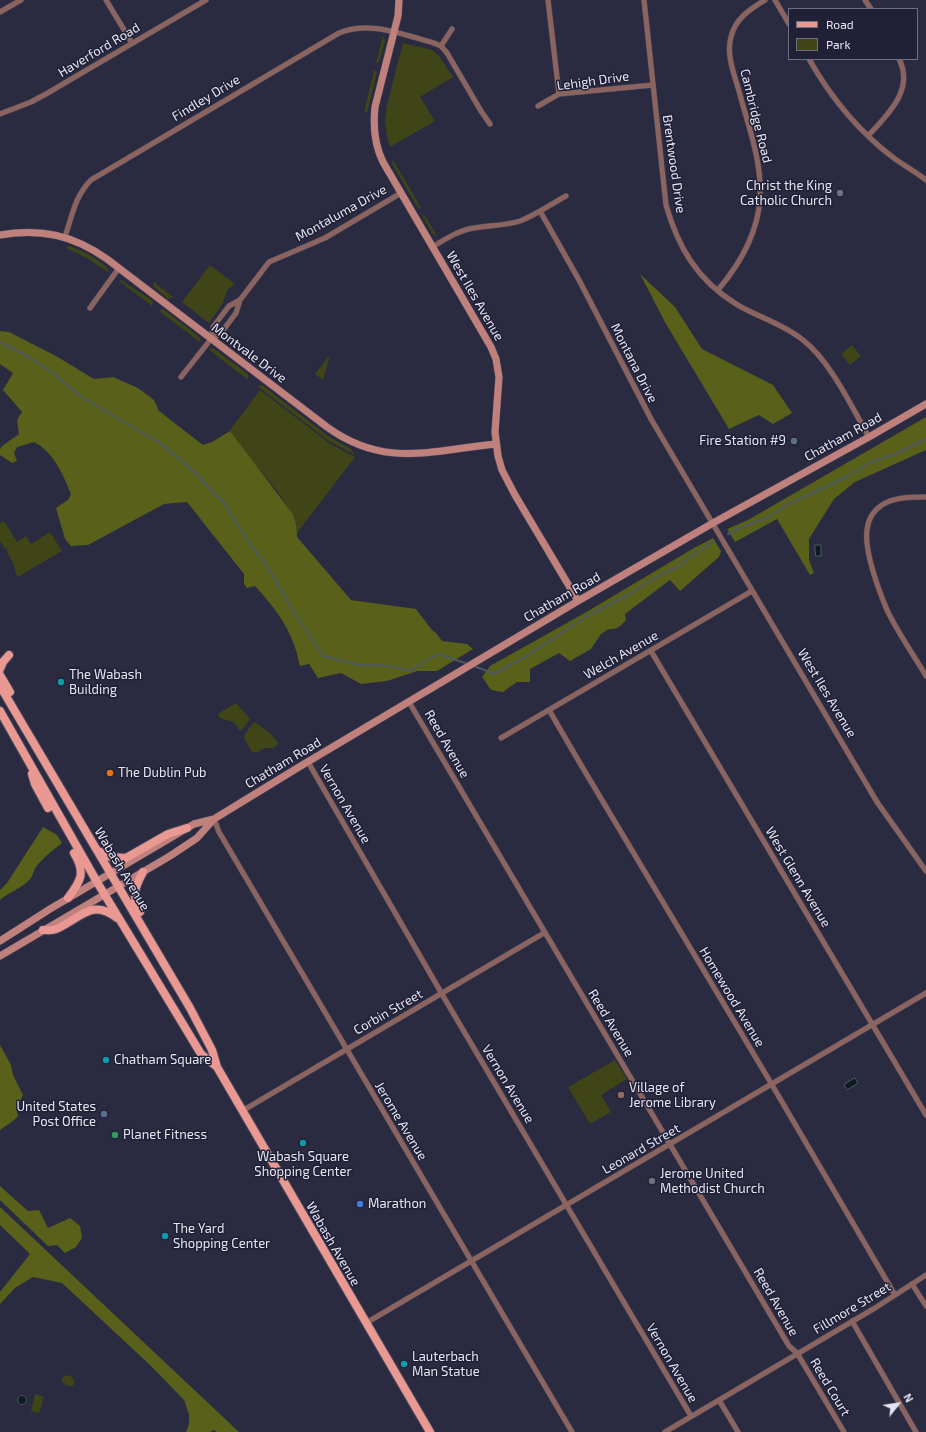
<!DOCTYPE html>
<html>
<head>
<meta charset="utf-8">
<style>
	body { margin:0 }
	#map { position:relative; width:926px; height:1432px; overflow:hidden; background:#2a2a40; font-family:"Exo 2",sans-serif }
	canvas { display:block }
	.legend { position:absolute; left:788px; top:8px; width:130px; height:52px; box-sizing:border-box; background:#212036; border:1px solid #6f6f82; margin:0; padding:5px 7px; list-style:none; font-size:12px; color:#e5e6f5 }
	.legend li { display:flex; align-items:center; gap:8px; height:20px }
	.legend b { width:20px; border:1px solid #6f6f82 }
	.north { position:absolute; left:878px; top:1384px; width:40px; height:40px; -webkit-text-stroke:3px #212036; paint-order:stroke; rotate:60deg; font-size:11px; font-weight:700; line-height:16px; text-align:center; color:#e5e6f5 }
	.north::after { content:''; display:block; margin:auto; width:14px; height:18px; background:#e5e6f5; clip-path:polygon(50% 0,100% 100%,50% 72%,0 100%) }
</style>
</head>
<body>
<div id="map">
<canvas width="926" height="1432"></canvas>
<ul class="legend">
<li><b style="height:5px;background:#e99892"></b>Road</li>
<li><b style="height:11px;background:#3f4516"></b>Park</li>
</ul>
<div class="north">N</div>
</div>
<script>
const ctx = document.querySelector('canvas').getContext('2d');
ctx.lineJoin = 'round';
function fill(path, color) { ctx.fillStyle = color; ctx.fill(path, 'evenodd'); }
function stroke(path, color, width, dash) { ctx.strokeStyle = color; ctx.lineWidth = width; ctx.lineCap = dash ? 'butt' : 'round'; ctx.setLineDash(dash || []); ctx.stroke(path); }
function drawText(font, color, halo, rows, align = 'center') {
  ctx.font = font + ' "Exo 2",sans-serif'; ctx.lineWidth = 3; ctx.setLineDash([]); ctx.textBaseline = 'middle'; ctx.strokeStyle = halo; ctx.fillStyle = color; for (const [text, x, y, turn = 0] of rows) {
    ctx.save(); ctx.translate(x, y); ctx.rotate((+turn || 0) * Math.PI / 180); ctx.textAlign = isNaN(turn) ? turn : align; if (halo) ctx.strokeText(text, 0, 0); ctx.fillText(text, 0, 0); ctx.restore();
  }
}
fill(new Path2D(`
	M383 36 385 41 379 62 376 63Z
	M403 43 432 50 439 56 453 77 420 97 435 121 390 147 387 136 385 121 387 105Z
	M374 70 377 72 367 112 364 113Z
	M393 160 421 208 420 209 418 208 392 164Z
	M424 214 437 236H436L432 233 423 217Z
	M69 246C80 250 104 261 109 271L108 272 87 258 66 248Z
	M210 265 235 284 227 290 223 303 209 323 182 302Z
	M121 280 153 301 152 306 119 281Z
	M154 282 173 297 168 299 153 286Z
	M163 309 198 336 201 340 200 342 159 311Z
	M852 345 861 356 850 365 841 354Z
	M213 348 248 374V380L208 349Z
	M330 355 323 380 315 374Z
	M262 385 328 436 351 449 355 455 329 441 257 386Z
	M260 390 332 445 355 457 297 533C299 506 243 456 230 430Z
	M4 521 17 542 26 536 31 544 50 532 62 551 18 577C15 572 15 568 13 563 11 557 6 555 7 548L5 549 0 541V523Z
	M236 703 250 719 242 730H239L234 722 220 718 218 715 219 713Z
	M255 722 270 733 278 742 277 745 273 748H265L256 753 251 751 246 741H245L244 735 253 723Z
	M615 1060 627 1079 601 1095 611 1112 590 1124 568 1087Z
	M66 1375C72 1376 74 1378 75 1383L72 1386C68 1387 61 1383 62 1378Z
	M35 1394 44 1397 39 1413 31 1411Z`), '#3f4516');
fill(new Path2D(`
	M640 274 675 307 702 349 773 385 792 413 773 424 759 415 729 429 666 324Z
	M0 331 9 332 56 356 94 379 113 377 138 388 154 400 159 411 203 445 212 442 230 431 292 513C296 521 297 528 297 537L351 600 416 609 432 630 436 633 442 641 467 644 473 649 437 671H417L387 681 361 684 341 673 318 678 309 664 300 666C298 659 297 652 294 645 287 623 270 602 255 586L247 588 244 584V574L187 502 164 504 88 545 71 546 65 539 56 508 68 500 71 494C63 475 54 452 34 442L17 447 14 453 17 461 12 463 0 455V449L2 446 19 434 17 420 22 412 3 390 13 373 0 364Z
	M926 417V450L855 482 834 499 809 539V560L814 573 810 575 777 519 735 542 727 529 748 520Z
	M713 538 721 551 719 557 680 591 670 580 625 614 626 620 619 627 614 629H609L601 634 591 649 570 661 559 653 530 669V682H517L503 692 491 690 482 677 490 666 583 614 694 548Z
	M43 827 57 835 62 843C53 850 43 858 36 867 34 870 33 875 31 878 23 888 9 892 0 900V890L7 883Z
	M0 1045 11 1065 13 1075 23 1095 16 1108 18 1116 13 1121 0 1130Z
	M0 1186 28 1211 39 1210 48 1228 70 1218 80 1226 82 1238 76 1247 65 1253 57 1245 48 1246 0 1200Z
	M0 1207 239 1432H217L214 1430 210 1432H186L189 1424V1414L184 1400 150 1365 62 1283 33 1277 15 1288 0 1304V1292L30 1254 0 1225Z`), '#58601a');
const water = new Path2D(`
	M815 545H821V556H816Z
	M855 1078 858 1083 847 1090 844 1085Z
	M17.5 1400a4.5 4.5 0 1 1 9 0a4.5 4.5 0 1 1-9 0Z`);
fill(water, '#0c1c20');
stroke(water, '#4d5960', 1);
stroke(new Path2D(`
	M0 342 27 356 53 373 80 396 160 443 190 468 225 504 245 537 269 569 293 611 323 656 360 665 389 666 410 671 438 654 468 664
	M728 534 747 525 767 518 787 505 846 477 871 462 898 453 926 439
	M474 666 494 674 523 658 591 614 628 595 658 576 680 566 687 559 714 541`), '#4d5960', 2);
const street = new Path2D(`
	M106 0 132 43
	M548 0 559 94
	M644 0 666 205C678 247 697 280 736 304 757 317 782 323 803 340 831 362 851 406 869 437
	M775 0 789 24
	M865 0 871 9
	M0 12 21 0
	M441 46 452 29
	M809 59C831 98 859 132 895 159 905 166 916 172 926 180
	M538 106 559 94 653 85
	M0 114 31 102 46 94 206 0
	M868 136C887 115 915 90 899 59
	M540 211 579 280 651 419 877 802 926 871
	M65 237C72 216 75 196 91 180L339 33C369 20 404 35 434 43L441 46 447 53 481 111 490 124
	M432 247C446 239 459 230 474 228 489 225 505 226 520 221 536 215 551 204 566 196
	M718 290C740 264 758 233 760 198 762 160 748 126 739 91 734 74 726 54 731 37 735 19 750 9 765 0
	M90 308 119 268
	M211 339 213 327 229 306 240 300
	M181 377 211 339 221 333 236 313 240 300 269 262 325 238 401 193
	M926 497C911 497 894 497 882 505 873 511 868 520 867 530 864 551 879 591 887 610 898 633 913 654 926 676
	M651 651 926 1115
	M409 702 789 1346 797 1353 844 1432
	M549 710 581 765 768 1078 895 1295
	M501 738 752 591
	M308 762 446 1001 691 1416
	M214 819 219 832 572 1432
	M242 1111 544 933
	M912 1284 926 1306
	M852 1321 916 1432
	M366 1323 926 993
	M719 1400 738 1432
	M665 1432 875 1308 926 1275`);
const secondary = new Path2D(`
	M399 0 398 16 375 107C373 126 374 144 383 162L491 347 496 359 499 377 495 432 498 456 502 470 515 495 578 601
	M0 235C41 228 73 235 107 259L327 427C385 469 432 450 496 444
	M0 941 50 909 194 824 214 819
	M0 956 170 856 197 838 214 819 299 767 578 601 713 523 869 437 926 404`);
const primary = new Path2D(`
	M0 669 3 662 9 655
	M0 675 10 692
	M0 686 190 1008 212 1050 217 1067 430 1432
	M0 711 97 882 172 1006 201 1054 217 1067
	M32 774 35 784 48 808
	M98 851 111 857 126 858 168 834 187 828
	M68 898C81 881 86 873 74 853
	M140 912C131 896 135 887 143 872
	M43 930C47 930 52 931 56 929 79 920 91 897 117 918`);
stroke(street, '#48485d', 6);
stroke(secondary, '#48485d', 8);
stroke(primary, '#48485d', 10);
stroke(street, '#8b6460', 5);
stroke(secondary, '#c0817d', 7);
stroke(primary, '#e99892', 8);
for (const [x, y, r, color] of [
	[840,193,4,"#6b7280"],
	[794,441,4,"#5c6f8a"],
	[61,682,4,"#0f9aa8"],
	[110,773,4,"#e8710a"],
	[106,1060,4,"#0f9aa8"],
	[621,1095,4,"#8d6e63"],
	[104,1114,4,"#5c6f8a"],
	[115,1135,4,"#2e9e5b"],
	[303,1143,4,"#0f9aa8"],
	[652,1181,4,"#6b7280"],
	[360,1204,4,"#3f7fe0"],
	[165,1236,4,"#0f9aa8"],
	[404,1364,4,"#0f9aa8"]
]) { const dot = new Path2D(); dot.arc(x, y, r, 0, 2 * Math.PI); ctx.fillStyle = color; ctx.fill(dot); stroke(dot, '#212036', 1.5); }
drawText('13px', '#e5e6f5', '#212036', [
	["Haverford Road",99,50,-31],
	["Lehigh Drive",593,81,-8],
	["Findley Drive",206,98,-31],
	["Cambridge Road",756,116,76],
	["Brentwood Drive",674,164,82],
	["Montaluma Drive",341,213,-29],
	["West Iles Avenue",475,296,60],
	["Montvale Drive",249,353,37],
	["Montana Drive",634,363,63],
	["Chatham Road",843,437,-29],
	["Chatham Road",562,597,-30],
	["Welch Avenue",621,655,-30],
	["West Iles Avenue",827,693,59],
	["Reed Avenue",447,744,60],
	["Chatham Road",283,763,-31],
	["Vernon Avenue",345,804,60],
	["Wabash Avenue",122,869,59],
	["West Glenn Avenue",798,877,59],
	["Homewood Avenue",732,997,59],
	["Corbin Street",388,1012,-30],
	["Reed Avenue",611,1023,59],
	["Vernon Avenue",508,1084,59],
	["Jerome Avenue",401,1121,59],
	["Leonard Street",641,1149,-30],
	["Wabash Avenue",333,1244,60],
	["Reed Avenue",776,1302,60],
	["Fillmore Street",852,1308,-31],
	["Vernon Avenue",672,1363,60],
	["Reed Court",830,1387,59]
]);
drawText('13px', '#e5e6f5', '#212036', [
	["Christ the King",832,186,"right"],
	["Catholic Church",832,201,"right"],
	["Fire Station #9",786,441,"right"],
	["The Wabash",69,675],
	["Building",69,690],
	["The Dublin Pub",118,773],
	["Chatham Square",114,1060],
	["Village of",629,1088],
	["Jerome Library",629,1103],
	["United States",96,1107,"right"],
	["Post Office",96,1122,"right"],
	["Planet Fitness",123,1135],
	["Wabash Square",303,1157,"center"],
	["Shopping Center",303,1172,"center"],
	["Jerome United",660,1174],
	["Methodist Church",660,1189],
	["Marathon",368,1204],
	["The Yard",173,1229],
	["Shopping Center",173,1244],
	["Lauterbach",412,1357],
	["Man Statue",412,1372]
], 'left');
</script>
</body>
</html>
